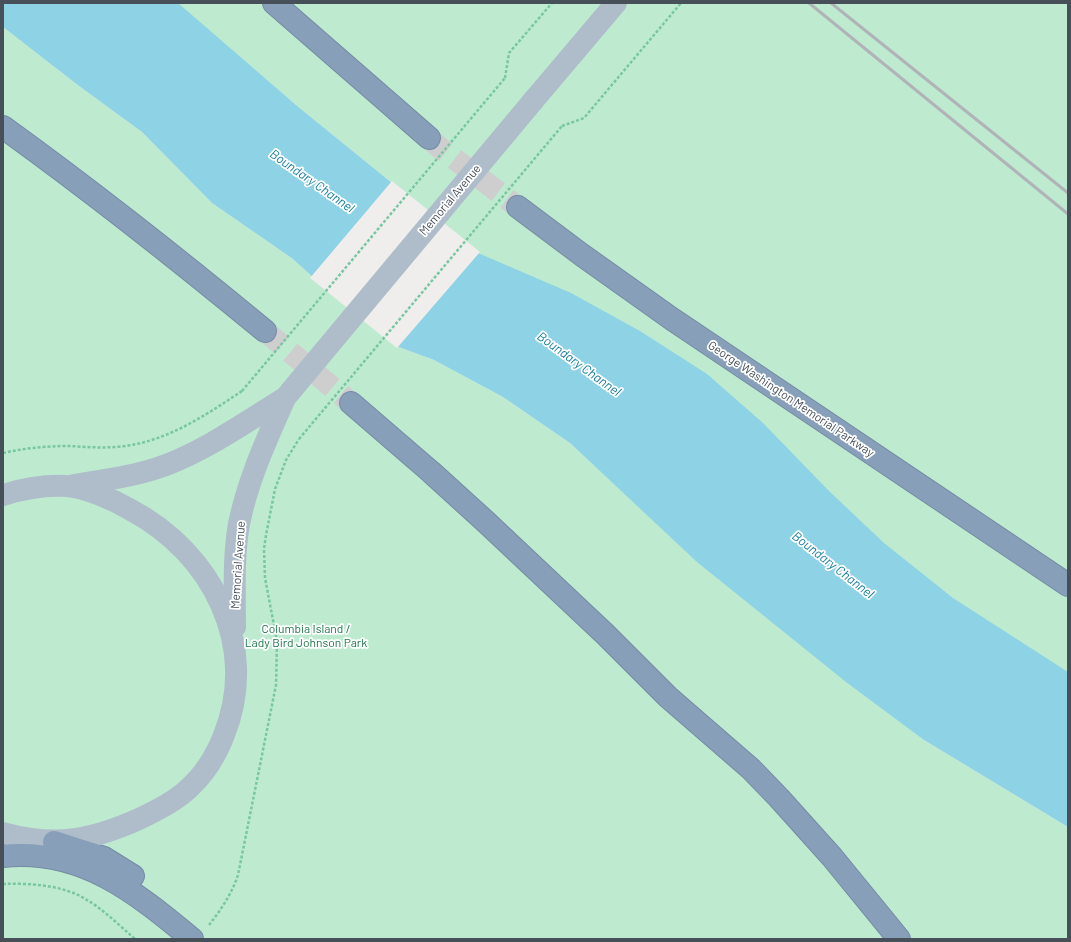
<!DOCTYPE html>
<html>
<head>
<meta charset="utf-8">
<style>
	body { margin:0 }
	#map { position:relative; width:1071px; height:942px; overflow:hidden; background:#f0eeed; font-family:Barlow,sans-serif }
	canvas { display:block }
	.frame { position:absolute; inset:0; border:4px solid #475059; pointer-events:none }
</style>
</head>
<body>
<div id="map">
<canvas width="1071" height="942"></canvas>
<div class="frame"></div>
</div>
<script>
const ctx = document.querySelector('canvas').getContext('2d');
ctx.lineJoin = 'round';
function fill(path, color) { ctx.fillStyle = color; ctx.fill(path, 'evenodd'); }
function stroke(path, color, width, dash) { ctx.strokeStyle = color; ctx.lineWidth = width; ctx.lineCap = dash ? 'butt' : 'round'; ctx.setLineDash(dash || []); ctx.stroke(path); }
function drawText(font, color, halo, rows, align = 'center') {
  ctx.font = font + ' Barlow,sans-serif'; ctx.lineWidth = 3.5; ctx.setLineDash([]); ctx.textBaseline = 'middle'; ctx.strokeStyle = halo; ctx.fillStyle = color; for (const [text, x, y, turn = 0] of rows) {
    ctx.save(); ctx.translate(x, y); ctx.rotate((+turn || 0) * Math.PI / 180); ctx.textAlign = isNaN(turn) ? turn : align; if (halo) ctx.strokeText(text, 0, 0); ctx.fillText(text, 0, 0); ctx.restore();
  }
}
fill(new Path2D(`
	M176 3H1068V682L478 253 296 105Z
	M3 27 79 86 142 132 212 203 293 259 316 280 396 346 434 360 503 397 570 443 639 507 924 740 1068 827V939H3Z`), '#beebd0');
fill(new Path2D(`
	M3 3H178L296 105 478 253 571 293 640 331 707 374 763 423 829 491 884 543 953 598 1068 672V827L924 740 846 682 697 562 570 443 503 397 434 360 396 346 316 280 293 259 212 203 142 132 79 86 3 27Z`), '#8ed2e5');
fill(new Path2D(`
	M392 181 480 252 397 348 310 278Z`), '#f0eeed');
stroke(new Path2D(`
	M429 138 440 148 518 207
	M265 331 351 403`), '#cececf', 22, [22, 11]);
const highway = new Path2D(`
	M274 3 429 138
	M3 127C93 192 179 260 265 331
	M518 207 582 255 672 319 1068 585
	M351 403 431 472 486 522 605 634 668 697 751 769 779 798 832 857 899 939
	M54 842 104 858 133 876
	M3 856C82 848 135 892 192 939`);
stroke(highway, '#748aa5', 24);
stroke(new Path2D(`
	M505 78 509 53 552 3
	M562 126 584 118 681 3
	M3 453C25 448 47 446 70 446 85 447 100 448 115 447 163 444 203 417 242 391
	M3 884C30 883 64 885 87 900 104 910 120 926 135 939
	M209 925C221 910 232 893 238 875L276 685 277 641 265 578 264 549 266 535 275 489 286 460 299 439`), '#79c7a1', 2.5, [3, 2]);
stroke(new Path2D(`
	M533 101 616 3
	M74 485C104 480 137 476 166 465 208 449 247 421 285 398
	M3 495C22 489 45 485 66 486 85 487 114 500 131 510 212 553 260 646 224 735 216 756 204 775 187 790 174 802 156 811 139 819 90 841 55 847 3 833
	M235 627C235 593 233 557 239 524 248 479 267 439 285 398`), '#afbdcb', 22);
stroke(highway, '#889fb9', 22);
stroke(new Path2D(`
	M809 3 1068 214
	M831 3 1068 193`), '#b0b3b7', 3);
stroke(new Path2D(`
	M242 391 505 78
	M299 439 562 126`), '#79c7a1', 2.5, [3, 2]);
stroke(new Path2D(`
	M285 398 533 101`), '#afbdcb', 22);
drawText('12px', '#475059', '#fff', [
	["Memorial Avenue",450,200,-50],
	["George Washington Memorial Parkway",791,399,34],
	["Memorial Avenue",238,565,-86]
]);
drawText('12px', '#1d764a', '#fff', [
	["Columbia Island /",306,629],
	["Lady Bird Johnson Park",306,643]
]);
drawText('italic 13px', '#167f9e', '#fff', [
	["Boundary Channel",312,181,35],
	["Boundary Channel",579,364,36],
	["Boundary Channel",833,565,38]
]);
</script>
</body>
</html>
